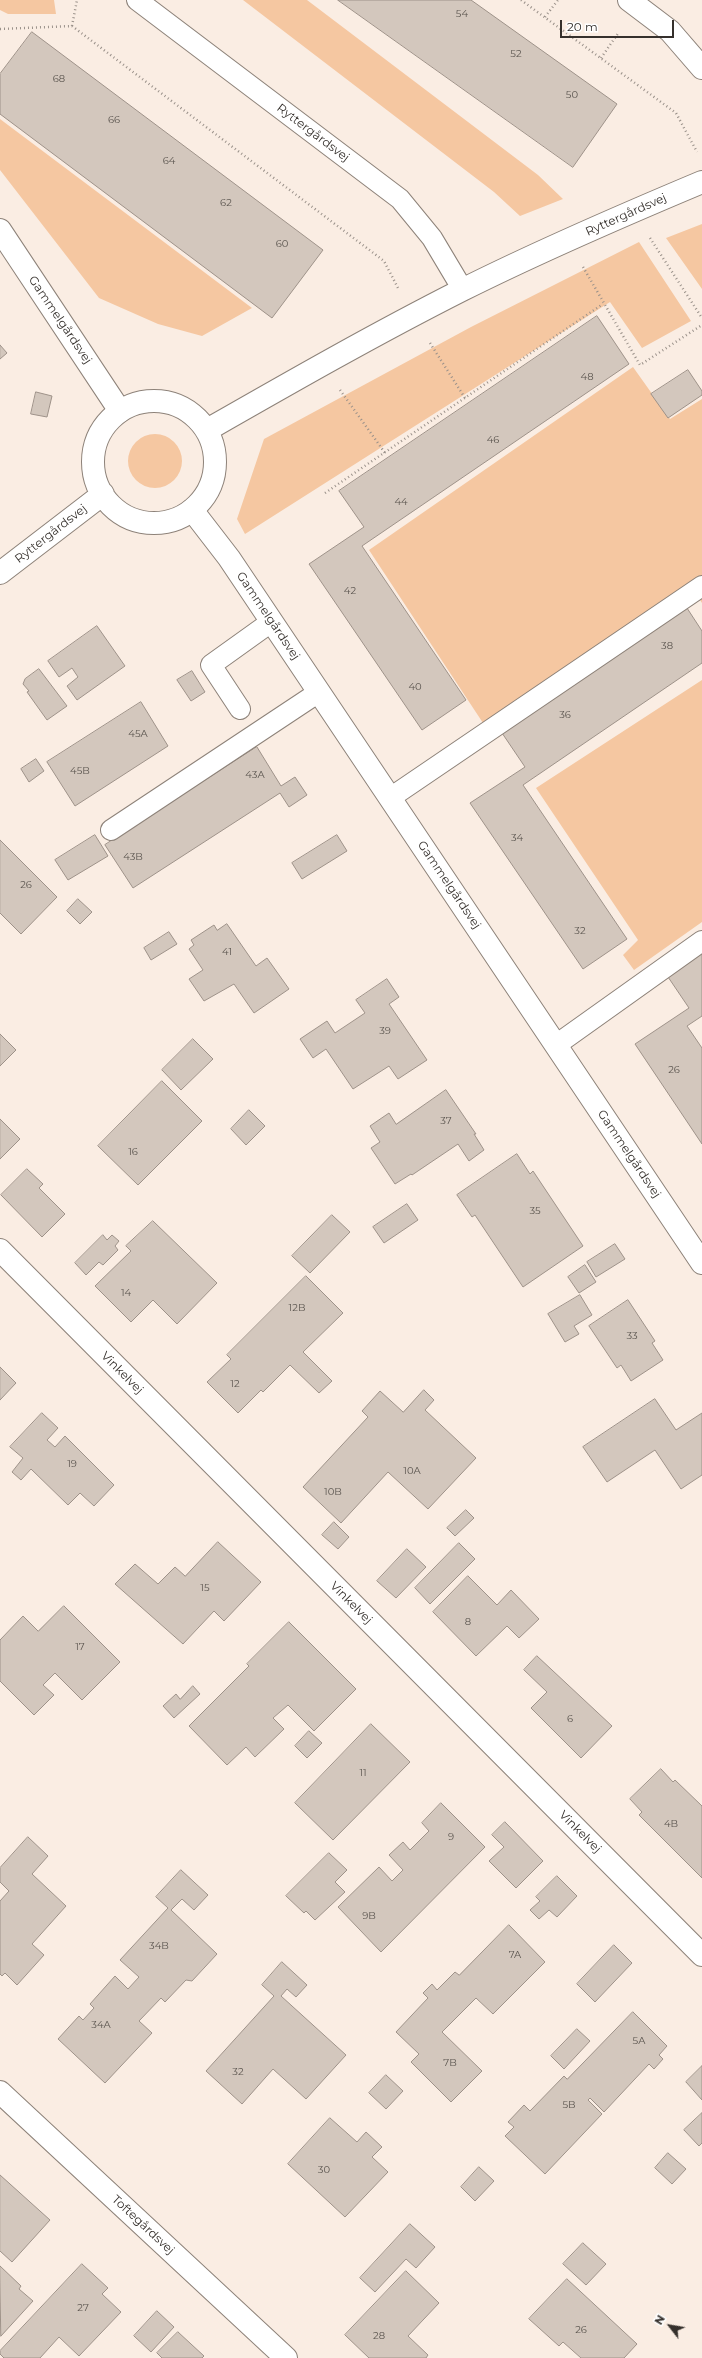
<!DOCTYPE html>
<html>
<head>
<meta charset="utf-8">
<style>
	body { margin:0 }
	#map { position:relative; width:702px; height:2358px; overflow:hidden; background:#faede3; font-family:Montserrat,sans-serif }
	canvas { display:block }
	.north { position:absolute; left:650px; top:2306px; width:40px; height:40px; -webkit-text-stroke:3px #fff; paint-order:stroke; rotate:301deg; font-size:11px; font-weight:700; line-height:16px; text-align:center; color:#35302c }
	.north::after { content:''; display:block; margin:auto; width:14px; height:18px; background:#35302c; clip-path:polygon(50% 0,100% 100%,50% 72%,0 100%) }
	.scale { position:absolute; left:560px; top:20px; width:114px; height:18px; box-sizing:border-box; border:2px solid #35302c; border-top:0; padding-left:5px; font-size:12px; line-height:14px; white-space:nowrap; color:#35302c; -webkit-text-stroke:3px #fff; paint-order:stroke }
</style>
</head>
<body>
<div id="map">
<canvas width="702" height="2358"></canvas>
<div class="north">N</div>
<div class="scale">20 m</div>
</div>
<script>
const ctx = document.querySelector('canvas').getContext('2d');
ctx.lineJoin = 'round';
function fill(path, color) { ctx.fillStyle = color; ctx.fill(path, 'evenodd'); }
function stroke(path, color, width, dash) { ctx.strokeStyle = color; ctx.lineWidth = width; ctx.lineCap = dash ? 'butt' : 'round'; ctx.setLineDash(dash || []); ctx.stroke(path); }
function drawText(font, color, halo, rows, align = 'center') {
  ctx.font = font + ' Montserrat,sans-serif'; ctx.lineWidth = 3; ctx.setLineDash([]); ctx.textBaseline = 'middle'; ctx.strokeStyle = halo; ctx.fillStyle = color; for (const [text, x, y, turn = 0] of rows) {
    ctx.save(); ctx.translate(x, y); ctx.rotate((+turn || 0) * Math.PI / 180); ctx.textAlign = isNaN(turn) ? turn : align; if (halo) ctx.strokeText(text, 0, 0); ctx.fillText(text, 0, 0); ctx.restore();
  }
}
fill(new Path2D(`
	M0 0H54L56 14H8L0 10Z
	M243 0H307L538 175 563 199 520 216 494 192Z
	M0 119 252 308 202 336 158 324 99 298 0 170Z
	M702 224V289L666 238Z
	M639 242 691 321 642 348 610 302 245 534 237 519 264 439 471 327Z
	M633 367 670 419 702 399V603L691 586 483 723 369 550Z
	M128 461a27 27 0 1 1 54 0a27 27 0 1 1-54 0Z
	M702 680V922L634 970 623 955 638 940 536 788Z`), '#f5c7a1');
const building = new Path2D(`
	M338 0H471L617 104 573 167Z
	M32 32 323 250 272 318 0 114V74Z
	M597 316 629 364 362 546 466 700 422 730 309 564 364 527 339 491Z
	M0 345 7 353 0 359Z
	M688 370 702 391V395L668 418 651 394Z
	M36 392 52 396 47 417 31 414Z
	M685 605 702 631V663L523 785 627 939 583 969 470 803 525 767 500 730Z
	M97 626 125 666 77 700 67 686 78 677 72 668 59 677 48 661Z
	M39 669 67 706 47 720 27 692 29 691 23 684 25 679Z
	M192 671 205 692 191 701 177 680Z
	M141 702 168 746 75 806 47 762Z
	M257 747 281 786 295 777 307 795 289 807 280 793 133 888 105 845Z
	M36 759 44 771 29 782 21 769Z
	M95 835 108 856 68 880 55 860Z
	M337 835 347 851 302 879 292 863Z
	M0 840 57 897 21 934 0 913Z
	M78 899 92 912 80 924 67 911Z
	M227 924 256 966 267 958 289 989 254 1013 234 984 204 1001 189 979 203 970 189 949 194 945 191 940 214 925 217 930Z
	M169 932 177 944 151 960 144 948Z
	M702 946V1016L687 1026 702 1048V1144L635 1044 689 1008 664 971Z
	M387 979 399 997 389 1004 427 1060 398 1079 389 1066 353 1089 326 1049 313 1058 300 1039 327 1021 335 1033 365 1013 356 1000Z
	M0 1034 16 1050 0 1066Z
	M193 1039 213 1059 181 1090 162 1070Z
	M162 1081 202 1121 138 1185 98 1146Z
	M446 1090 476 1134H474L484 1150 469 1161 458 1144 412 1175 411 1174 395 1184 371 1148 380 1142 370 1126 389 1113 396 1124Z
	M249 1110 265 1126 246 1145 231 1129Z
	M0 1119 20 1139 0 1159Z
	M517 1154 530 1174 533 1171 583 1246 523 1287 475 1215 472 1217 457 1195Z
	M27 1169 43 1184 39 1188 65 1214 42 1237 1 1195Z
	M407 1204 418 1220 384 1243 373 1227Z
	M332 1215 350 1232 310 1273 292 1256Z
	M153 1221 217 1283 177 1324 153 1300 131 1322 95 1286 131 1251 126 1246Z
	M103 1235 107 1240 112 1235 119 1241 115 1246 118 1250 103 1265 99 1262 86 1275 75 1263Z
	M615 1244 625 1259 596 1277 587 1262Z
	M585 1265 596 1282 579 1293 568 1277Z
	M306 1276 343 1313 303 1352 332 1381 319 1393 290 1365 263 1392 261 1390 238 1413 207 1382 231 1359 227 1355Z
	M580 1295 592 1315 574 1326 579 1334 565 1342 548 1314Z
	M628 1300 655 1341 652 1343 663 1360 631 1381 621 1365 617 1368 589 1326Z
	M0 1367 16 1383 0 1400Z
	M424 1390 434 1400 425 1410 476 1458 428 1509 388 1472 341 1523 303 1487 368 1417 362 1411 380 1391 403 1412Z
	M655 1399 676 1430 702 1413V1475L681 1489 655 1450 607 1482 583 1447Z
	M42 1413 58 1428 47 1440 55 1447 65 1436 114 1485 94 1506 80 1493 68 1505 31 1469 21 1480 12 1472 23 1458 10 1447Z
	M466 1510 474 1518 455 1536 447 1528Z
	M334 1522 349 1537 338 1549 322 1535Z
	M218 1542 261 1582 224 1621 214 1611 183 1644 115 1584 135 1564 158 1584 175 1567 185 1576Z
	M459 1543 475 1559 430 1604 415 1588Z
	M407 1549 426 1567 396 1598 377 1581Z
	M468 1576 497 1605 511 1590 539 1619 519 1638 507 1626 476 1656 433 1612Z
	M64 1606 120 1662 82 1700 55 1673 43 1685 54 1695 34 1715 0 1681V1640L23 1616 38 1631Z
	M289 1622 356 1689 314 1731 288 1705 273 1718 284 1729 255 1757 246 1747 227 1765 189 1726 249 1666 247 1664Z
	M537 1656 612 1726 581 1758 531 1708 547 1692 524 1670Z
	M193 1686 200 1694 174 1718 163 1706 176 1694 180 1699Z
	M371 1724 410 1762 333 1840 295 1803Z
	M309 1731 322 1743 307 1758 295 1746Z
	M661 1769 673 1782 675 1780 702 1806V1878L639 1815 642 1812 630 1799Z
	M441 1803 485 1847 381 1952 338 1907 379 1867 392 1881 403 1870 389 1855 403 1842 410 1850 429 1831 422 1823Z
	M505 1822 543 1861 516 1888 489 1861 504 1847 492 1835Z
	M28 1837 48 1856 32 1874 66 1906 32 1944 44 1955 17 1985 5 1973 2 1976 0 1974V1901L9 1891 0 1882V1868Z
	M329 1853 347 1870 335 1882 345 1892 315 1920 306 1911 304 1913 286 1896Z
	M181 1870 208 1895 194 1910 182 1899 171 1910 217 1954 192 1981 186 1980 165 2002 161 1998 139 2021 152 2033 105 2083 58 2039 79 2016 83 2020 94 2008 90 2004 115 1976 128 1989 139 1977 120 1960 168 1908 156 1897Z
	M557 1876 577 1896 557 1917 549 1910 539 1919 530 1910 540 1901 536 1897Z
	M509 1925 545 1962 493 2014 476 1998 442 2032 482 2071 451 2102 411 2062 419 2054 396 2032 428 1998 423 1993 432 1984 437 1990 455 1972 459 1975Z
	M614 1945 632 1963 595 2002 577 1984Z
	M282 1962 307 1985 296 1997 287 1989 281 1996 346 2055 306 2099 273 2069 242 2104 206 2071 274 1996 262 1985Z
	M633 2012 667 2046 659 2055 663 2059 654 2069 649 2064 604 2112 590 2098 588 2100 602 2114 545 2174 505 2136 514 2127 508 2122 524 2105 530 2111 564 2076 567 2079Z
	M577 2029 590 2041 564 2069 551 2056Z
	M702 2066V2100L686 2082Z
	M386 2075 403 2091 386 2109 369 2093Z
	M702 2113V2143L699 2146 684 2130Z
	M330 2118 357 2142 366 2132 382 2147 372 2157 388 2172 345 2217 288 2164Z
	M668 2153 686 2169 672 2184 655 2168Z
	M479 2167 494 2181 475 2201 461 2187Z
	M0 2175 50 2220 12 2262 0 2251Z
	M410 2224 435 2247 416 2268 406 2259 375 2292 360 2278Z
	M583 2243 606 2264 586 2285 563 2264Z
	M82 2264 108 2288 102 2294 121 2312 79 2356 59 2337 40 2358H4L0 2354V2351Z
	M0 2266 21 2286 19 2289 33 2301 1 2336Z
	M406 2271 439 2303 408 2336 428 2355 426 2358H369L345 2335Z
	M567 2279 637 2344 624 2358H581L563 2342 559 2346 529 2319Z
	M157 2311 174 2327 151 2352 134 2336Z
	M178 2332 204 2356 202 2358H162L157 2353Z`);
fill(building, '#d3c7bd');
stroke(building, '#9e9289', 1);
const service = new Path2D(`
	M137 0 400 199 432 238 463 290
	M240 709 211 665 271 622
	M390 798 702 586
	M111 830 319 692
	M556 1045 702 941`);
const minor = new Path2D(`
	M629 0 670 31 702 68
	M0 230 120 411
	M192 510 229 558 702 1263
	M0 1250 702 1955
	M0 2092 286 2358`);
const tertiary = new Path2D(`
	M93 462a61 61 0 1 1 122 0a61 61 0 1 1-122 0Z
	M207 430C291 382 375 334 462 290 540 251 621 216 702 182
	M0 573 103 494`);
stroke(service, '#8d8279', 22);
stroke(minor, '#8d8279', 24);
stroke(tertiary, '#8d8279', 24);
stroke(new Path2D(`
	M521 0 676 113 697 152
	M545 17 558 0
	M72 26 77 0
	M0 29 72 26 384 261 398 288
	M601 58 619 32
	M650 238 702 318
	M583 267 640 365 702 325
	M430 343 465 398
	M340 390 385 453
	M325 493 603 304`), '#9a918a', 2.5, [1, 3]);
stroke(service, '#fff', 20);
stroke(minor, '#fff', 22);
stroke(tertiary, '#fff', 22);
drawText('10px', '#5c5650', null, [
	["54",462,14],
	["52",516,54],
	["68",59,79],
	["50",572,95],
	["66",114,120],
	["64",169,161],
	["62",226,203],
	["60",282,244],
	["48",587,377],
	["46",493,440],
	["44",401,502],
	["42",350,591],
	["38",667,646],
	["40",415,687],
	["36",565,715],
	["45A",138,734],
	["45B",80,771],
	["43A",255,775],
	["34",517,838],
	["43B",133,857],
	["26",26,885],
	["32",580,931],
	["41",227,952],
	["39",385,1031],
	["26",674,1070],
	["37",446,1121],
	["16",133,1152],
	["35",535,1211],
	["14",126,1293],
	["12B",297,1308],
	["33",632,1336],
	["12",235,1384],
	["19",72,1464],
	["10A",412,1471],
	["10B",333,1492],
	["15",205,1588],
	["8",468,1622],
	["17",80,1647],
	["6",570,1719],
	["11",363,1773],
	["4B",671,1824],
	["9",451,1837],
	["9B",369,1916],
	["34B",159,1946],
	["7A",515,1955],
	["34A",101,2025],
	["5A",639,2041],
	["7B",450,2063],
	["32",238,2072],
	["5B",569,2105],
	["30",324,2170],
	["27",83,2308],
	["26",581,2330],
	["28",379,2336]
]);
drawText('12px', '#35302c', '#fff', [
	["Ryttergårdsvej",313,133,37],
	["Ryttergårdsvej",626,215,-24],
	["Gammelgårdsvej",60,320,56],
	["Ryttergårdsvej",51,534,-38],
	["Gammelgårdsvej",268,616,56],
	["Gammelgårdsvej",449,885,56],
	["Gammelgårdsvej",629,1154,56],
	["Vinkelvej",122,1373,45],
	["Vinkelvej",351,1603,45],
	["Vinkelvej",580,1832,45],
	["Toftegårdsvej",143,2225,43]
]);
</script>
</body>
</html>
